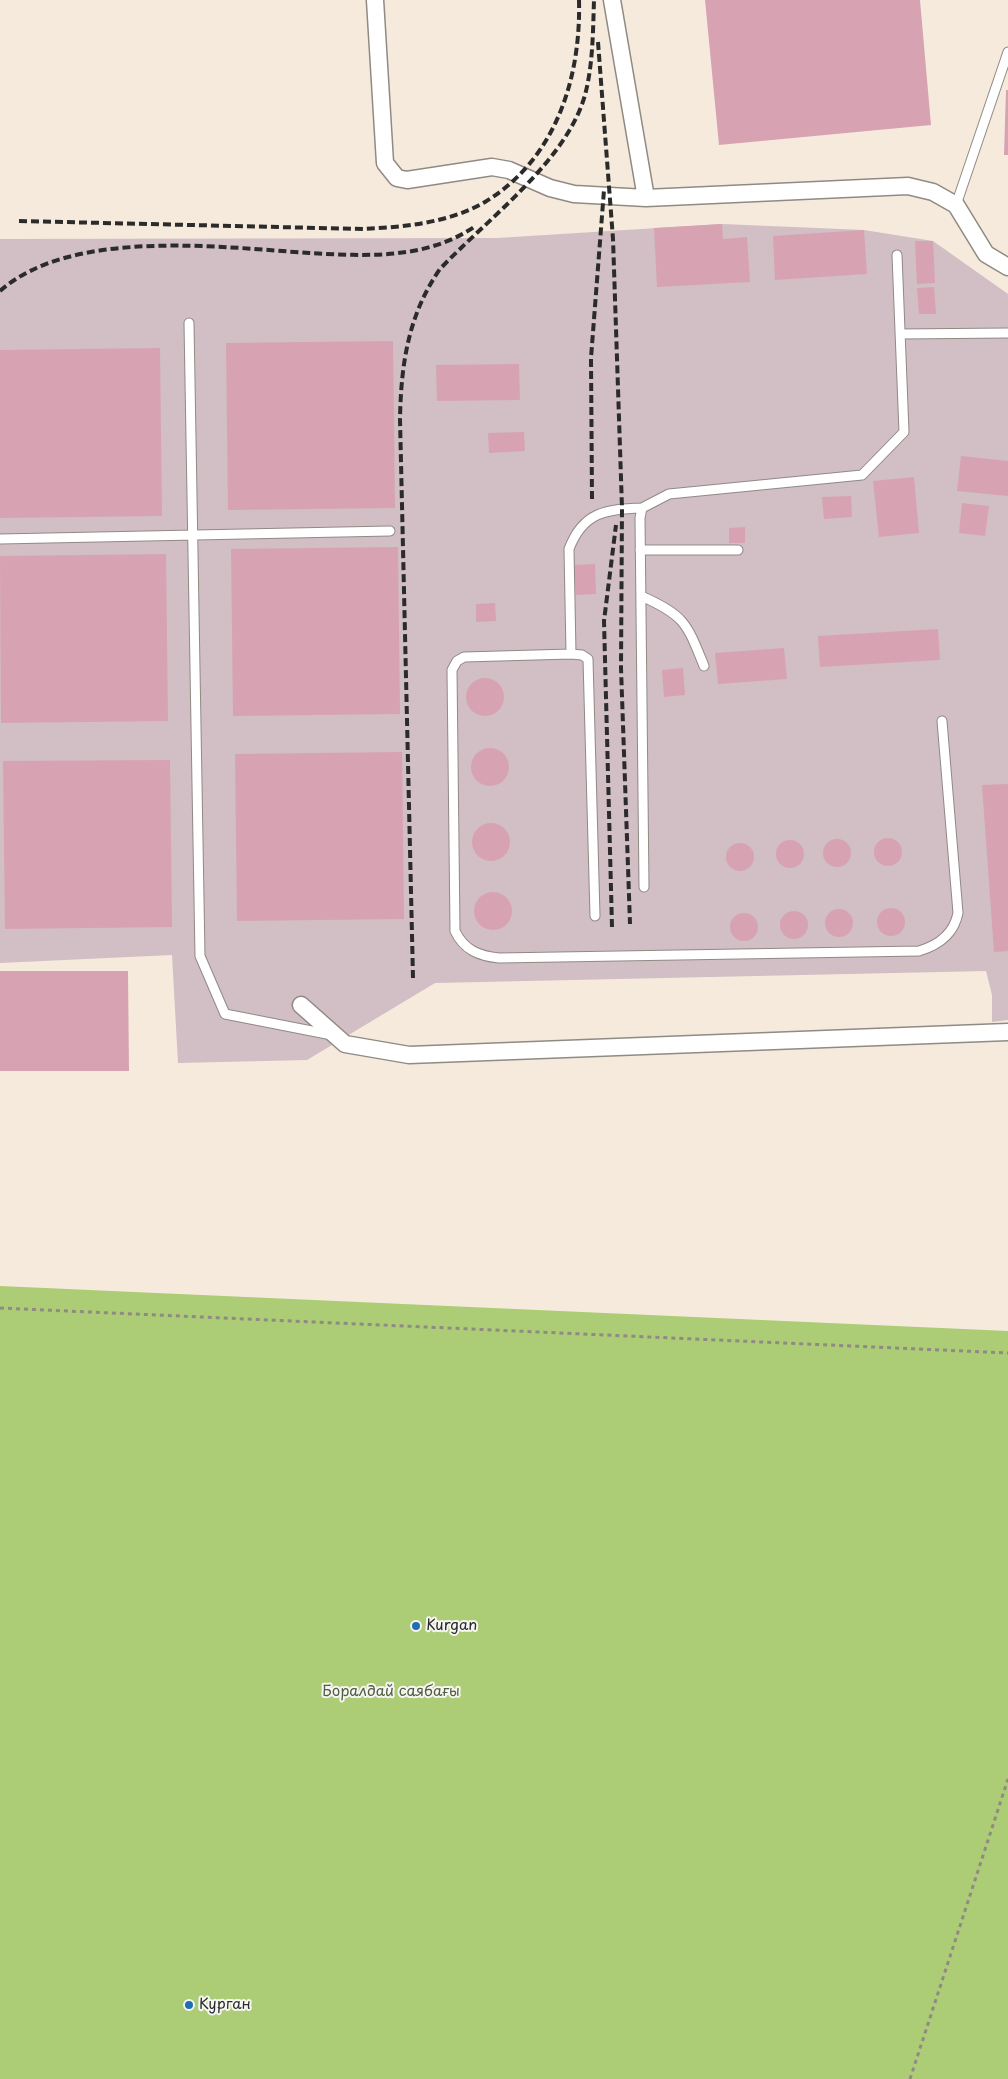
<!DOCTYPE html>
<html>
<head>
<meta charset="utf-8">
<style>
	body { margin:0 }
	canvas { display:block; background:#f5eadc }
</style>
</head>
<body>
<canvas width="1008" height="2079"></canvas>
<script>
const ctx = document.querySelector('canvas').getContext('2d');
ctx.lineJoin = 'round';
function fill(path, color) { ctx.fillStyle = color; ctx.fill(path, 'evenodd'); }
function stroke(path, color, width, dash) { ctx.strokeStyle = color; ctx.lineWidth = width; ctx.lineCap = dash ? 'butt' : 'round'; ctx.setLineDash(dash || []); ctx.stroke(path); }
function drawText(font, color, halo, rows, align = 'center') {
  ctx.font = font + ' "Playpen Sans",sans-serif'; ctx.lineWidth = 4; ctx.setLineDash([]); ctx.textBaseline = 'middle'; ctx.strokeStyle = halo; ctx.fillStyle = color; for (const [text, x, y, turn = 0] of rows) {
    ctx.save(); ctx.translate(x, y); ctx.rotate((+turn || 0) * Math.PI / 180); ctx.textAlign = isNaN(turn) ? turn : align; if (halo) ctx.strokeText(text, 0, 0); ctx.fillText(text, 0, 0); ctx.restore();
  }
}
fill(new Path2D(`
	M722 224 864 230 933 241 1008 294V1020L992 1022V995L986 971 435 983 307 1060 178 1063 172 955 0 963V239L497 238Z`), '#d2bec5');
fill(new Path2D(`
	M0 1286 1008 1331V2079H0Z`), '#accd75');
fill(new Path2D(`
	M705 0H920L931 125 719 145Z
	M1006 90H1008V155H1004Z
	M722 224 723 239 747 237 750 282 657 287 654 228Z
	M864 230 867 274 775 280 773 236Z
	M915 241H933L935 283 917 284Z
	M934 287 936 314H919L917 288Z
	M393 341 395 508 228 510 226 343Z
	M160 348 162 516 0 518V350Z
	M519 364 520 400 437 401 436 365Z
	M524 432 525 451 489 453 488 433Z
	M961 456 1008 461V496L957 491Z
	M914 477 919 533 879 537 873 481Z
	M851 496 852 517 824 519 822 497Z
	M962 503 989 506 985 536 959 533Z
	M745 527V543H729V528Z
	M398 547 400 714 233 716 231 549Z
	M166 554 168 721 1 723 0 556Z
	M595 564 596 594 576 595 574 565Z
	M495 603 496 621 476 622V604Z
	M938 629 940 660 820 667 818 636Z
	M784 648 787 679 718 684 715 653Z
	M683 668 685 695 664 697 662 670Z
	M466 697a19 19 0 1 1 38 0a19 19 0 1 1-38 0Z
	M471 767a19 19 0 1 1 38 0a19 19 0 1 1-38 0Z
	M402 752 404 919 237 921 235 754Z
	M170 760 172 927 5 929 3 761Z
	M1008 784V951L994 952 982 785Z
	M472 842a19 19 0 1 1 38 0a19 19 0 1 1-38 0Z
	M874 852a14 14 0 1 1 28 0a14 14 0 1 1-28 0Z
	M823 853a14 14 0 1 1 28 0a14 14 0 1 1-28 0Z
	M776 854a14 14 0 1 1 28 0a14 14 0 1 1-28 0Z
	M726 857a14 14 0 1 1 28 0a14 14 0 1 1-28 0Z
	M474 911a19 19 0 1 1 38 0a19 19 0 1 1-38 0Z
	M877 922a14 14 0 1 1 28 0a14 14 0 1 1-28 0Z
	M825 923a14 14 0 1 1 28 0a14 14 0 1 1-28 0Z
	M780 925a14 14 0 1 1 28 0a14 14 0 1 1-28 0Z
	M730 927a14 14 0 1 1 28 0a14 14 0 1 1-28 0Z
	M0 971H128L129 1071H0Z`), '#d7a3b2');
const service = new Path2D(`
	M956 205 1008 52
	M189 323 200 956 225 1014 332 1035
	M900 334 1008 333
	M642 508C606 509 583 512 569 549L571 654 464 657 457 661 452 670 455 931C464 950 479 956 499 958L919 951C939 945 954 934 958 913L942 721
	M0 539 390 531
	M640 550H738
	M641 596C685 615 687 624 704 666
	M571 654 582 655 588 659 595 916
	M644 887 640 518 642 508 669 494 862 475 904 432 897 255`);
const minor = new Path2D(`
	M375 0 385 163 397 178 407 180 492 167 509 170 550 188 574 194 646 198 908 186 933 192 956 205 986 254 1008 267
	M612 0 646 198
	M301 1005 345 1044 409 1055 1008 1032`);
stroke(service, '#908a84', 11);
stroke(minor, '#908a84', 19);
stroke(new Path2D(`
	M0 1308 1008 1353
	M910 2079 1008 1779`), '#908a84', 3, [4, 4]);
stroke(service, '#fff', 9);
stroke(minor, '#fff', 16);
stroke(new Path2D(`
	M598 42 613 239 622 508 621 668 630 924
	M19 221 363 229C404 227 449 223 485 202 556 159 581 78 579 0
	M0 291C71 228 220 247 309 253 365 256 425 260 474 227
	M592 499 591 358 604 190
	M612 927 604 621 616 525
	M413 978 400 419C401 365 408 315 440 269 486 220 570 159 586 91 593 62 593 30 594 0`), '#2b2b2b', 4, [8, 4]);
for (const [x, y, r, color] of [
	[416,1626,5,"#1f6fb2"],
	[189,2005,5,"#1f6fb2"]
]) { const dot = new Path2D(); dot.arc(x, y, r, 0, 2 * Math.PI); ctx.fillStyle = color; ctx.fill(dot); stroke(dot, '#f6f6f2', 2); }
drawText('15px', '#2b2b2b', '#f6f6f2', [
	["Kurgan",426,1626],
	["Курган",199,2005]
], 'left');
drawText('15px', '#525c41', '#f6f6f2', [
	["Боралдай саябағы",391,1692]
]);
</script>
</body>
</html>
